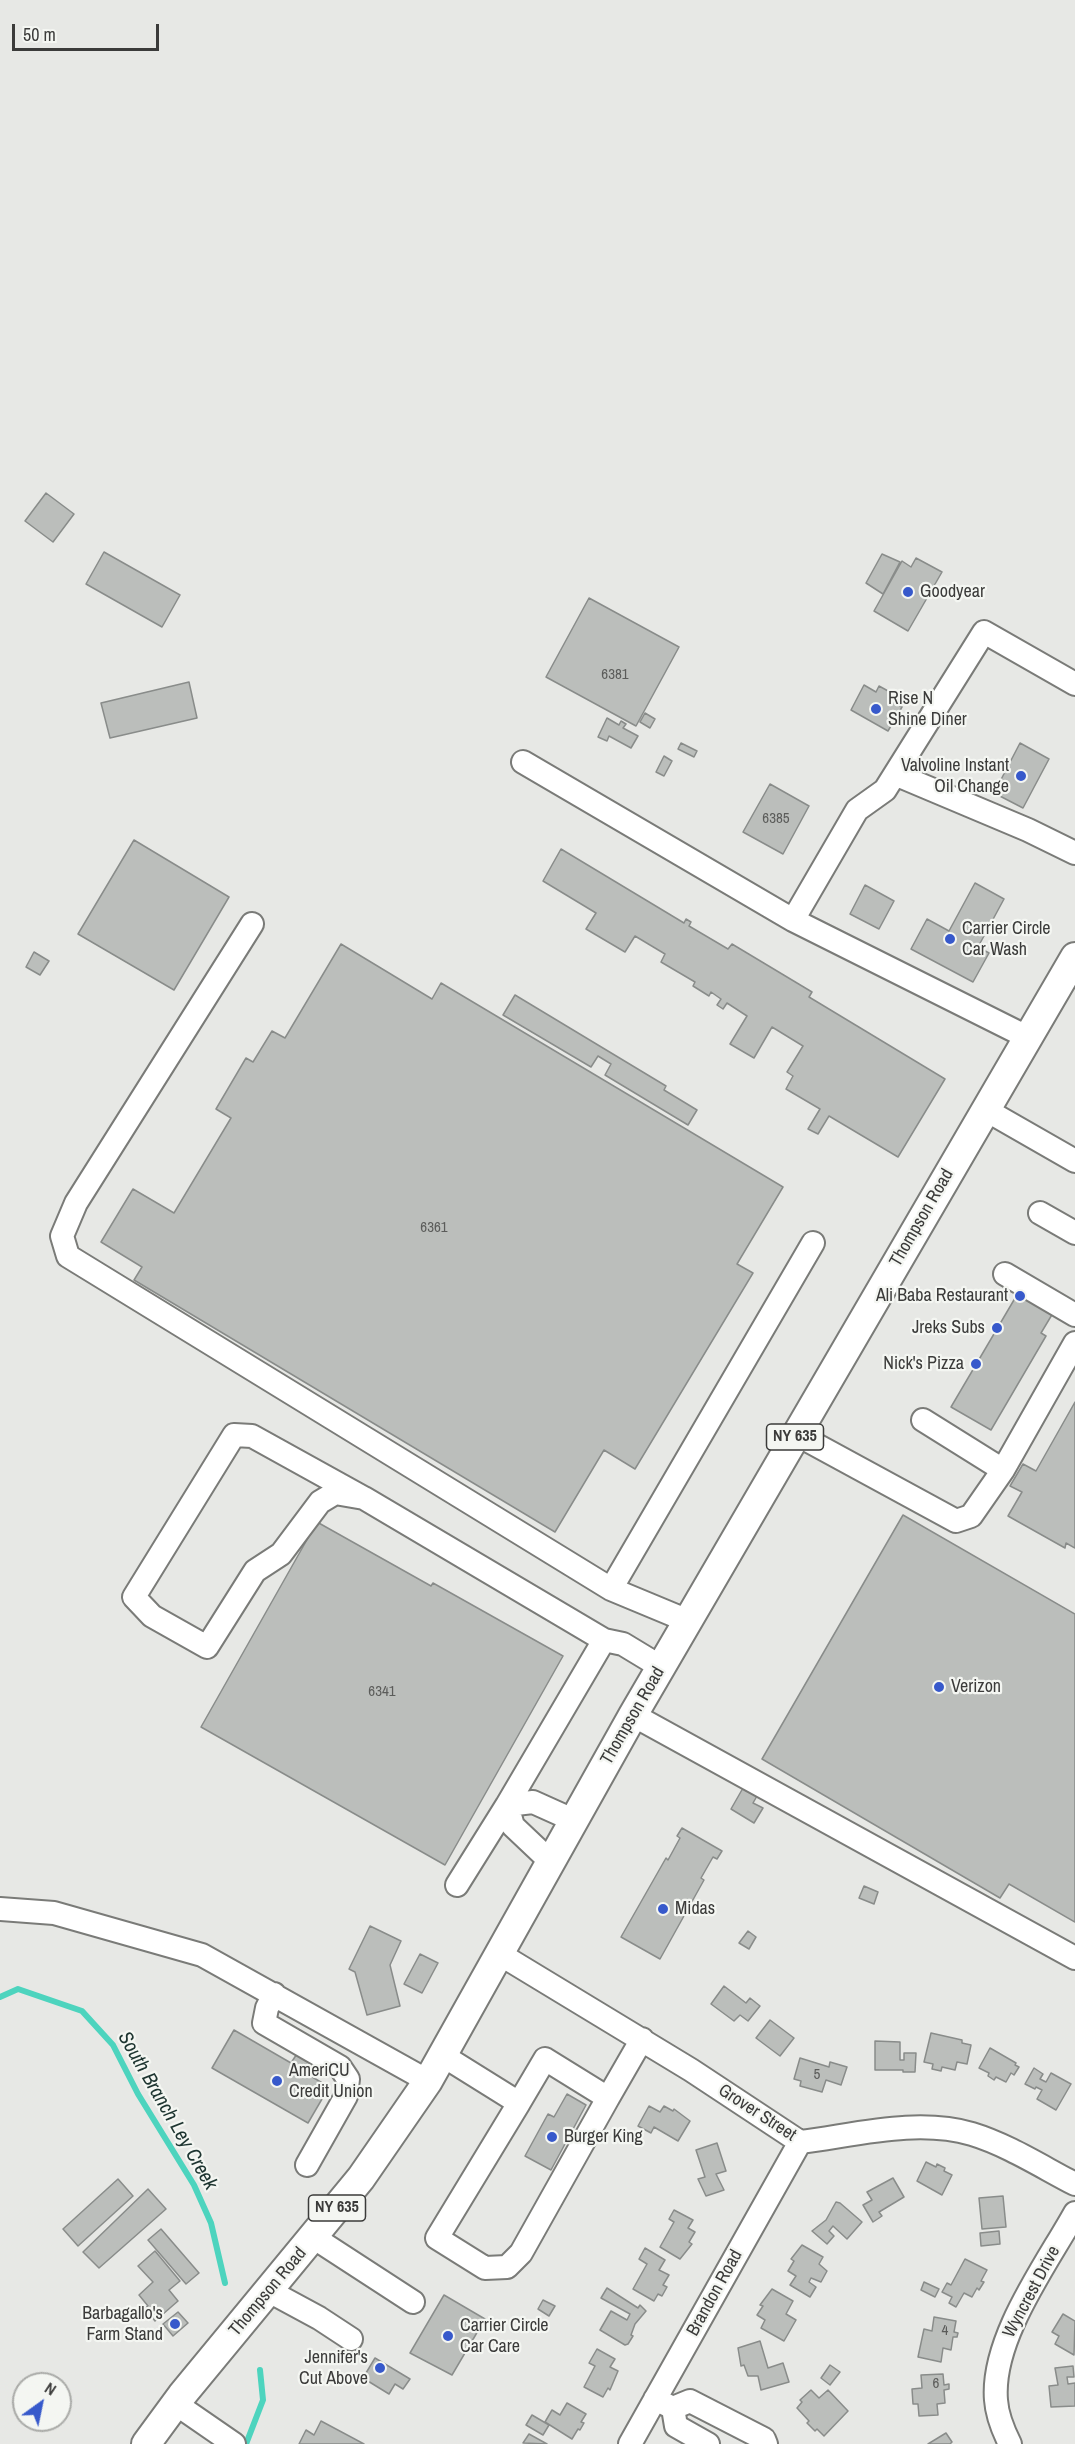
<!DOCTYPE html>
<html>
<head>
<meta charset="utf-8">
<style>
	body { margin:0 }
	#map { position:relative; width:1075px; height:2444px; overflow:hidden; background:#e7e8e5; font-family:"Archivo Narrow",sans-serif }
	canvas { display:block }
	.north { position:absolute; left:12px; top:2372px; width:60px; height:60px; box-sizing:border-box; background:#f4f6f2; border:2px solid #aaaba8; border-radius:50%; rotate:33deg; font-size:16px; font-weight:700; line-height:24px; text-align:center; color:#3b3b3a }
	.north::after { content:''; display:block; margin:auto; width:21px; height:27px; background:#3759cb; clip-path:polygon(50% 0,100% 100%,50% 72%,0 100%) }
	.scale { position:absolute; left:12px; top:24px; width:147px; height:27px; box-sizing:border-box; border:3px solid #3b3b3a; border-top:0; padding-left:8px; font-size:18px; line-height:21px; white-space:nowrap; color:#3b3b3a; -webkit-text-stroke:4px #f4f6f2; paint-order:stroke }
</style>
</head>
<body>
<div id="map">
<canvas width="1075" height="2444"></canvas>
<div class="north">N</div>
<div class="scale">50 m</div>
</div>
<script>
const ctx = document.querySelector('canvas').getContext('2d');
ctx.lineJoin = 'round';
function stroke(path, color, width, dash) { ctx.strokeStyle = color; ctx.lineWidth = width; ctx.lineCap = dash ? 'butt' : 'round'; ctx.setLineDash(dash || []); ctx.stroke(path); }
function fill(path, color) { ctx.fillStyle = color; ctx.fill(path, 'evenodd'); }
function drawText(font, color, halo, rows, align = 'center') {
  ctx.font = font + ' "Archivo Narrow",sans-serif'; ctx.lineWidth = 4.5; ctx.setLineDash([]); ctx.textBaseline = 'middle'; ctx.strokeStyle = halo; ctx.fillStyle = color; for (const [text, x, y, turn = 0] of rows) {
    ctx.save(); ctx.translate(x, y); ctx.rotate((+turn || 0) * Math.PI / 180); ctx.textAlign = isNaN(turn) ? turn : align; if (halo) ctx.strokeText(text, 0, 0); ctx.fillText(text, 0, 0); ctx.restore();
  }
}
stroke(new Path2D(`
	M0 1997 18 1989 82 2011 113 2045 138 2094 194 2185 211 2223 225 2283
	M246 2444 263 2400 260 2370`), '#4dd4be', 6);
const building = new Path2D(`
	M46 493 74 514 53 542 25 521Z
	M104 552 180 595 162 627 86 584Z
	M882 554 900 562 883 594 866 583Z
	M916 558 942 572 908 631 874 611 902 561 911 567Z
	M589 598 679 647 636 726 546 677Z
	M189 682 197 718 110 738 101 703Z
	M864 685 876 692 879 686 899 697 895 703 902 707 888 731 851 710Z
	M645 713 655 719 650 728 640 722Z
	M607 718 619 725 621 721 626 724 623 728 638 736 631 748 609 736 607 741 598 737Z
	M681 743 697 751 694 757 678 749Z
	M1020 743 1049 759 1023 808 994 793Z
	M664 756 672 761 664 776 656 772Z
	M770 784 809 806 783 854 743 832Z
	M134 840 229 897 174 990 78 934Z
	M561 849 684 923 686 919 691 922 689 926 728 949 732 944 812 992 809 997 945 1079 898 1157 829 1116 818 1134 808 1129 820 1109 786 1089 793 1076 787 1072 803 1046 772 1027 754 1058 730 1044 747 1016 727 1003 723 1009 717 1005 721 999 711 992 709 996 693 986 695 982 661 962 665 954 635 936 625 952 586 929 596 913 543 881Z
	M975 883 1004 899 978 947 989 953 973 982 911 949 927 919 949 931Z
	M865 885 894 901 879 929 850 914Z
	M341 944 432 999 441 983 783 1187 737 1264 753 1273 635 1469 604 1450 555 1532 134 1280 142 1267 101 1242 133 1189 174 1213 231 1118 216 1109 246 1058 253 1062 272 1031 285 1038Z
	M34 952 49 961 40 975 26 967Z
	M515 995 666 1086 664 1090 697 1110 688 1125 605 1075 611 1064 598 1056 591 1067 503 1015Z
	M1021 1288 1056 1308 1041 1333 1046 1336 991 1430 951 1407Z
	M1075 1402V1548L1066 1543 1065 1548 1008 1516 1022 1492 1010 1486 1023 1464 1036 1471Z
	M903 1515 1075 1614V1922L1009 1884 1000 1898 762 1759Z
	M317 1522 431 1586 433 1583 563 1656 445 1865 201 1727Z
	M743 1788 757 1796 753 1803 763 1808 754 1823 731 1809Z
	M682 1828 722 1851 717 1859 713 1857 701 1878 704 1880 660 1959 621 1937 666 1858 668 1860 680 1838 677 1836Z
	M864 1886 878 1892 874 1904 859 1898Z
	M370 1926 401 1941 390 1965 400 2006 367 2015 355 1972 349 1969Z
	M748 1931 756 1937 749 1949 739 1943Z
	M420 1954 438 1963 422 1993 404 1984Z
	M724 1986 746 2003 750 1998 760 2006 748 2021 740 2015 734 2021 711 2004Z
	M770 2020 794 2038 780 2056 756 2038Z
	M234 2030 291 2063 300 2049 318 2059 309 2075 329 2087 308 2123 212 2068Z
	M931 2033 962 2040V2043L971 2045 967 2064 957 2062 955 2070 942 2067 941 2071 932 2069 933 2064 924 2062Z
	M875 2041 900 2042V2060H904V2053H916L915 2072H903V2070H875Z
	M990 2048 1016 2063 1015 2065 1019 2067 1014 2075 1011 2073 1006 2082 996 2077 994 2080 988 2076 989 2073 979 2068Z
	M800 2058 829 2067 830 2062 847 2067 841 2085 826 2080 822 2092 800 2086 801 2081 794 2079Z
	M1034 2068 1043 2074 1040 2079 1046 2082 1051 2073 1071 2084 1056 2110 1037 2099 1042 2090 1036 2087 1035 2089 1025 2084Z
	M567 2094 586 2105 551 2170 525 2156 548 2114 554 2117Z
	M649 2106 660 2112 664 2106 673 2111 674 2109 690 2121 678 2141 654 2127 651 2133 638 2126Z
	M717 2143 726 2171 716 2174 724 2190 706 2196 698 2179 705 2177 696 2150Z
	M926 2162 936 2167 937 2164 945 2168 944 2171 952 2175 942 2195 917 2181Z
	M893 2178 904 2197 879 2212 882 2216 873 2222 863 2205 872 2200 867 2192Z
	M118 2179 133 2196 78 2246 63 2229Z
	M148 2189 166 2209 99 2268 83 2252Z
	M1003 2196 1006 2227 982 2229 979 2198Z
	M836 2202 840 2203 862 2222 847 2239 833 2226 829 2231 834 2236 827 2244 812 2231 826 2220Z
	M674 2210 693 2220 688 2228 695 2232 689 2242 692 2244 680 2259 660 2247 674 2222 669 2219Z
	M161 2229 199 2273 186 2284 148 2240Z
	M999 2231 1000 2244 981 2246 980 2233Z
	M802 2245 823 2257 819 2264 827 2271 821 2282 811 2278 809 2282 816 2287 810 2297 790 2285 796 2276 788 2271 794 2261 791 2259Z
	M645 2248 665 2260 659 2270 669 2275 663 2285 667 2287 662 2296 658 2294 654 2301 633 2289 647 2264 639 2259Z
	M155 2251 180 2281 169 2290 178 2301 155 2321 145 2308 148 2306 139 2295 153 2282 138 2266Z
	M965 2259 987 2270 981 2281 984 2282 979 2290 977 2288 972 2297 964 2293 956 2307 949 2303 952 2297 942 2292 947 2283 951 2285Z
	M924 2282 939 2289 935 2297 921 2290Z
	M607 2288 638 2308 640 2305 646 2311 635 2324 631 2335 633 2336 628 2344 625 2345 600 2330 611 2311 627 2320 630 2314 601 2298Z
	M772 2289 793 2301 786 2314 796 2320 784 2341 761 2328 765 2320 757 2315 763 2306 760 2305Z
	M444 2295 485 2319 452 2375 410 2353Z
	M543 2300 555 2306 549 2316 538 2309Z
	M178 2312 188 2323 173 2336 163 2324Z
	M1063 2314 1075 2321 1074 2355 1055 2344 1059 2336 1052 2332Z
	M934 2317 956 2321 954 2332 958 2333 957 2337H953L951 2350 943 2348 941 2362 918 2357 924 2329 932 2331Z
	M760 2341 768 2368 783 2363 789 2382 761 2390 758 2376H748L744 2365 741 2366 738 2348Z
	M597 2349 615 2359 610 2367 618 2371 610 2390 608 2388 603 2397 584 2387 595 2366 589 2363Z
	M375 2358 410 2379 403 2389 395 2384 389 2394 363 2378Z
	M830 2365 840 2372 830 2385 821 2378Z
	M1073 2366 1074 2377H1067L1068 2384 1075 2383V2406L1051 2407 1049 2386 1058 2385 1055 2368Z
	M943 2374 944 2385 949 2384V2389L944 2390 945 2403 937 2404 938 2415 919 2416 918 2404H913L912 2389 922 2388 921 2375Z
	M811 2390 819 2398 828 2390 848 2411 824 2436 817 2429 815 2431 807 2423 809 2421 797 2408 802 2402 800 2400Z
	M567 2403 586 2414 581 2422 584 2423 580 2430 578 2429 572 2439 545 2422 552 2410 560 2415Z
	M532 2415 549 2425 543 2435 526 2425Z
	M321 2421 364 2444H299L306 2430 314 2435Z
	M946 2433 952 2442 950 2444H928Z
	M529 2434 547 2444 523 2443Z`);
fill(building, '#bbbebb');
stroke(building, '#898c8a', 1.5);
const minor = new Path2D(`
	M523 762 793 920 1029 1038
	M895 774 1028 830 1075 853
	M793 920 857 810 885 790 984 632 1075 684
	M252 924 76 1203 62 1236 68 1256 611 1589 688 1621
	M986 1110 1075 1161
	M1040 1213 1075 1233
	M1005 1274 1075 1315
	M923 1420 1003 1470
	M796 1434 956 1521 971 1516 1003 1470 1075 1343
	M364 1498 252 1436 234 1435 134 1597 152 1616 207 1647 255 1571 281 1554 320 1502 335 1493 364 1498 604 1640 623 1644 661 1667
	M611 1589 813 1243
	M633 1715 1075 1958
	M550 1861 513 1826 507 1805 533 1802 573 1820
	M457 1885 507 1805 604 1640
	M0 1909 54 1913 202 1955 428 2081
	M498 1953 691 2070 800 2142C856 2135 917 2118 972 2134 1008 2145 1042 2167 1075 2184
	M274 1994 267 2008 264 2023 340 2067 348 2079 346 2096 307 2165
	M442 2055 519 2103 545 2059 608 2098 642 2039
	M519 2103 437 2238 485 2268 507 2267 521 2253 608 2098
	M313 2237 413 2302
	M269 2291 319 2318 351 2339
	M655 2399 673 2408 690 2401 764 2439 766 2444
	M176 2404 234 2444
	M673 2408 676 2426 708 2444
	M630 2444 800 2142
	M1010 2444C1003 2430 997 2416 996 2400 991 2339 1046 2265 1075 2213`);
const major = new Path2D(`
	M146 2444 182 2395 361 2178 428 2081 633 1715 1075 957`);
stroke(minor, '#7a7b78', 26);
stroke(major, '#7a7b78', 32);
stroke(minor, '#fff', 22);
stroke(major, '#fff', 28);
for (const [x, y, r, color] of [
	[908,592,6,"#3759cb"],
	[876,709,6,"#3759cb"],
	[1021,776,6,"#3759cb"],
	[950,939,6,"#3759cb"],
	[1020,1296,6,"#3759cb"],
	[997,1328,6,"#3759cb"],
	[976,1364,6,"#3759cb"],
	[939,1687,6,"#3759cb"],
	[663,1909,6,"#3759cb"],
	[277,2081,6,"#3759cb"],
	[552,2137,6,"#3759cb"],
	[175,2324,6,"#3759cb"],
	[448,2336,6,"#3759cb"],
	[380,2368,6,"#3759cb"]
]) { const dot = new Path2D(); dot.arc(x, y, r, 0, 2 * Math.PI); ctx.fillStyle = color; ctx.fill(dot); stroke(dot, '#f4f6f2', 2); }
drawText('15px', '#5b5c5a', null, [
	["6381",615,675],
	["6385",776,819],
	["6361",434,1228],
	["6341",382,1692],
	["5",817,2075],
	["4",945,2331],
	["6",936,2384]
]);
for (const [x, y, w] of [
	[795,1437,57],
	[337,2208,57]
]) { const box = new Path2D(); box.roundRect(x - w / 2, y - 13, w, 26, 4.5); ctx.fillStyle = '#f4f6f2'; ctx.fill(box); stroke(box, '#3b3b3a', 1.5); }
drawText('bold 16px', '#3b3b3a', null, [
	["NY 635",795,1437],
	["NY 635",337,2208]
]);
drawText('18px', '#3b3b3a', '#f4f6f2', [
	["Goodyear",920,592],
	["Rise N",888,699],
	["Shine Diner",888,720],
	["Valvoline Instant",1009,766,"right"],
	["Oil Change",1009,787,"right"],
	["Carrier Circle",962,929],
	["Car Wash",962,950],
	["Ali Baba Restaurant",1008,1296,"right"],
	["Jreks Subs",985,1328,"right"],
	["Nick's Pizza",964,1364,"right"],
	["Verizon",951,1687],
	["Midas",675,1909],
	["AmeriCU",289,2071],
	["Credit Union",289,2092],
	["Burger King",564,2137],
	["Barbagallo's",163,2314,"right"],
	["Farm Stand",163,2335,"right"],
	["Carrier Circle",460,2326],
	["Car Care",460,2347],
	["Jennifer's",368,2358,"right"],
	["Cut Above",368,2379,"right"]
], 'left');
drawText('18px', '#3b3b3a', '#f4f6f2', [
	["Thompson Road",922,1218,-60],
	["Thompson Road",633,1716,-60],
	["Grover Street",757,2113,33],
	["Thompson Road",268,2292,-50],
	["Wyncrest Drive",1032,2292,-62],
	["Brandon Road",715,2293,-61]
]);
drawText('italic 20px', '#1d3430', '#f4f6f2', [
	["South Branch Ley Creek",167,2111,60]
]);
</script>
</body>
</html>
